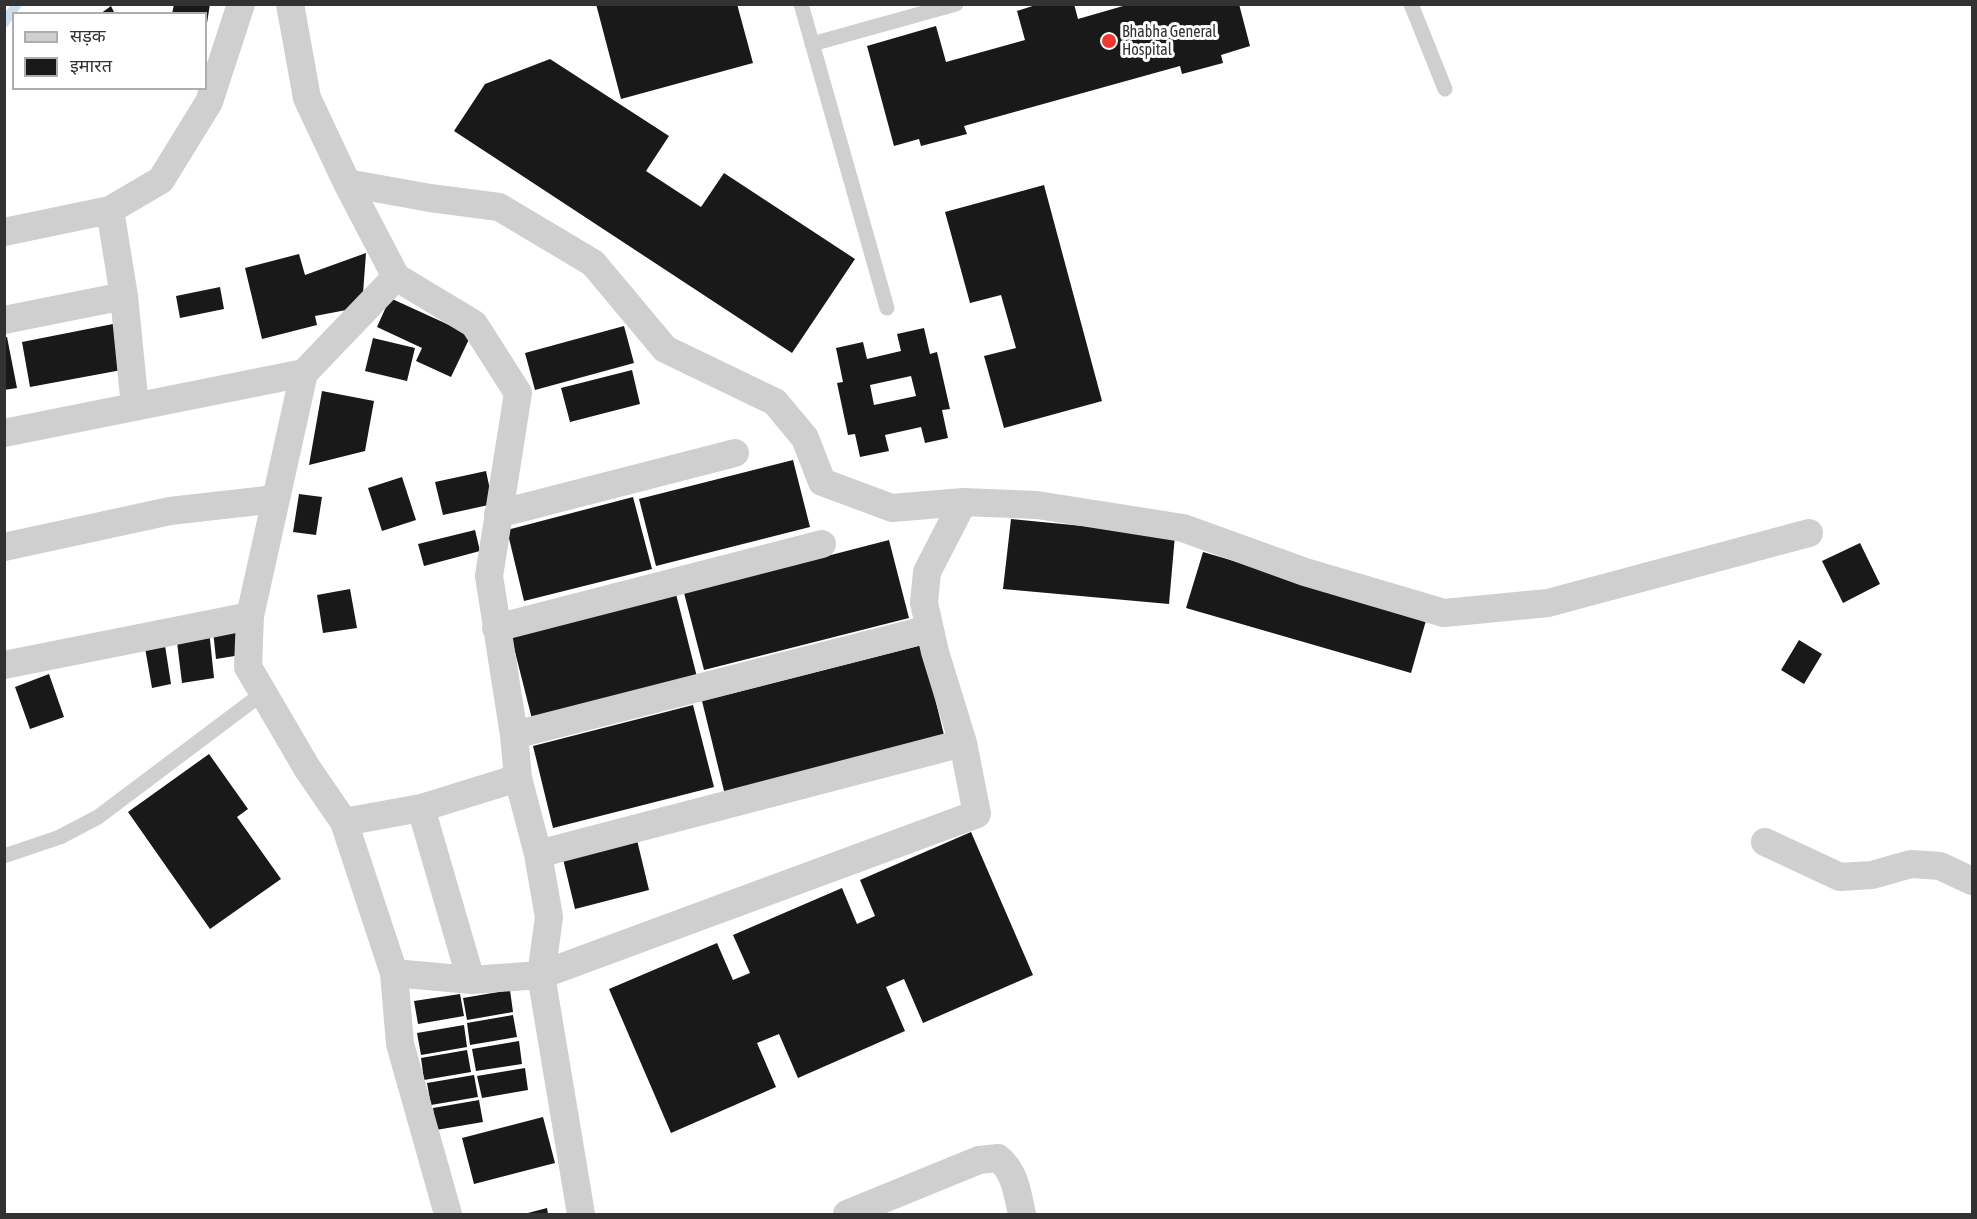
<!DOCTYPE html>
<html>
<head>
<meta charset="utf-8">
<style>
	body { margin:0 }
	#map { position:relative; width:1977px; height:1219px; overflow:hidden; background:#fff; font-family:"Asap Condensed","Noto Sans Devanagari",sans-serif }
	canvas { display:block }
	.frame { position:absolute; inset:0; border:6px solid #323232; pointer-events:none }
	.legend { position:absolute; left:12px; top:12px; width:195px; height:78px; box-sizing:border-box; background:#fff; border:2px solid #adadad; margin:0; padding:8px 10px; list-style:none; font-size:18px; color:#323232 }
	.legend li { display:flex; align-items:center; gap:12px; height:30px }
	.legend b { width:30px; border:2px solid #adadad }
</style>
</head>
<body>
<div id="map">
<canvas width="1977" height="1219"></canvas>
<div class="frame"></div>
<ul class="legend">
<li><b style="height:8px;background:#cfcfcf"></b>सड़क</li>
<li><b style="height:16px;background:#191919"></b>इमारत</li>
</ul>
</div>
<script>
const ctx = document.querySelector('canvas').getContext('2d');
ctx.lineJoin = 'round';
function stroke(path, color, width, dash) { ctx.strokeStyle = color; ctx.lineWidth = width; ctx.lineCap = dash ? 'butt' : 'round'; ctx.setLineDash(dash || []); ctx.stroke(path); }
function fill(path, color) { ctx.fillStyle = color; ctx.fill(path, 'evenodd'); }
function drawText(font, color, halo, rows, align = 'center') {
  ctx.font = font + ' "Asap Condensed",sans-serif'; ctx.lineWidth = 6; ctx.setLineDash([]); ctx.textBaseline = 'middle'; ctx.strokeStyle = halo; ctx.fillStyle = color; for (const [text, x, y, turn = 0] of rows) {
    ctx.save(); ctx.translate(x, y); ctx.rotate((+turn || 0) * Math.PI / 180); ctx.textAlign = isNaN(turn) ? turn : align; if (halo) ctx.strokeText(text, 0, 0); ctx.fillText(text, 0, 0); ctx.restore();
  }
}
stroke(new Path2D(`
	M4 23 17 4`), '#ccddef', 10);
fill(new Path2D(`
	M174 4H210L207 23 206 14H172Z
	M596 4H737L753 63 621 99Z
	M1039 4H1074L1078 19 1130 4H1239L1250 46 1221 55 1223 63 1182 74 1180 66 964 126 967 134 921 146 919 139 894 146 867 46 936 26 946 62 1025 40 1017 11Z
	M111 6 115 14H100Z
	M550 59 669 136 646 171 701 207 724 173 855 259 792 353 454 131 485 84Z
	M1044 185 1102 401 1004 428 984 356 1016 348 1001 295 970 303 945 212Z
	M366 253 362 307 315 316 317 325 262 339 245 268 299 254 305 275Z
	M220 287 224 309 180 318 176 296Z
	M390 298 471 335 451 377 416 361 422 348 377 327Z
	M118 323 127 369 30 387 22 342Z
	M624 326 634 363 535 390 525 353Z
	M924 328 930 354 937 352 950 409 942 410 948 438 925 443 921 427 885 435 889 451 860 457 855 434 848 435 837 383 843 382 836 348 863 342 867 359 901 351 897 334ZM911 376 916 396 874 405 870 385Z
	M7 337 17 388 4 390V338Z
	M373 338 415 348 407 381 365 371Z
	M632 370 640 404 570 422 561 388Z
	M322 391 374 401 365 451 309 465Z
	M793 460 810 527 656 566 639 499Z
	M486 471 493 504 443 515 435 482Z
	M402 477 416 520 382 531 368 488Z
	M299 494 322 497 316 535 293 532Z
	M633 497 652 569 524 601 507 530Z
	M1011 519 1175 535 1169 604 1003 589Z
	M475 530 480 551 424 566 418 544Z
	M889 540 909 618 704 670 684 593Z
	M1860 543 1880 584 1843 603 1822 561Z
	M1203 552 1427 617 1411 673 1186 608Z
	M350 589 357 628 323 633 317 595Z
	M676 594 697 677 532 719 511 636Z
	M237 628 241 655 216 659 213 631Z
	M209 630 214 678 182 683 176 634Z
	M164 639 171 684 152 688 144 642Z
	M1799 640 1822 654 1804 684 1781 670Z
	M922 645 945 739 725 795 702 701Z
	M49 674 64 717 30 729 15 687Z
	M693 705 714 787 553 828 533 746Z
	M209 754 248 809 237 817 281 879 210 929 128 812Z
	M971 832 1033 975 923 1023 904 979 886 987 905 1031 798 1078 779 1034 757 1043 776 1087 671 1133 609 989 717 943 733 980 750 973 733 935 842 888 857 924 875 916 860 880Z
	M637 840 649 890 575 909 563 859Z
	M510 990 513 1012 467 1020 463 998Z
	M460 994 464 1016 418 1024 414 1001Z
	M513 1015 517 1037 470 1045 467 1023Z
	M464 1025 467 1047 421 1055 417 1033Z
	M519 1041 522 1064 476 1071 472 1049Z
	M467 1050 471 1072 424 1080 421 1058Z
	M525 1068 528 1090 482 1098 477 1076Z
	M474 1075 478 1097 431 1105 427 1083Z
	M479 1100 483 1122 436 1130 433 1108Z
	M543 1117 555 1163 474 1184 462 1138Z
	M547 1208 548 1214H524Z`), '#191919');
stroke(new Path2D(`
	M801 4 887 308
	M1411 4 1445 89
	M812 44 956 4
	M4 856 60 837 98 817 263 693`), '#cfcfcf', 15);
stroke(new Path2D(`
	M290 4 307 98 347 183 396 277 474 324 518 393 489 576 514 735 518 778 538 854 549 917 541 975 581 1214
	M347 183 430 198 499 207 593 263 665 349 775 402 805 438 822 482 892 508 963 502 1037 505 1183 528 1305 572 1444 613 1548 603 1809 533
	M110 210 124 296 135 407
	M4 232 110 210 161 180 209 102 241 4
	M396 277 304 373 250 616 248 667 307 768 344 822 394 973 400 1044 448 1214
	M4 320 124 296
	M4 433 304 373
	M498 514 735 453
	M4 547 170 511 276 499
	M496 628 822 544
	M4 665 250 616
	M514 735 929 629
	M421 808 471 980
	M344 822 421 808 518 778
	M1765 842 1840 877 1872 875 1911 864 1940 866 1972 881
	M538 854 963 743
	M394 973 471 980 541 975 977 814 963 743 935 652 924 603 927 572 963 502
	M847 1214 979 1160 998 1158C1016 1173 1017 1193 1022 1214`), '#cfcfcf', 28);
for (const [x, y, r, color] of [
	[1109,41,8,"#ee3930"]
]) { const dot = new Path2D(); dot.arc(x, y, r, 0, 2 * Math.PI); ctx.fillStyle = color; ctx.fill(dot); stroke(dot, '#fff', 2); }
drawText('16px', '#323232', '#fff', [
	["Bhabha General",1122,32],
	["Hospital",1122,50]
], 'left');
</script>
</body>
</html>
